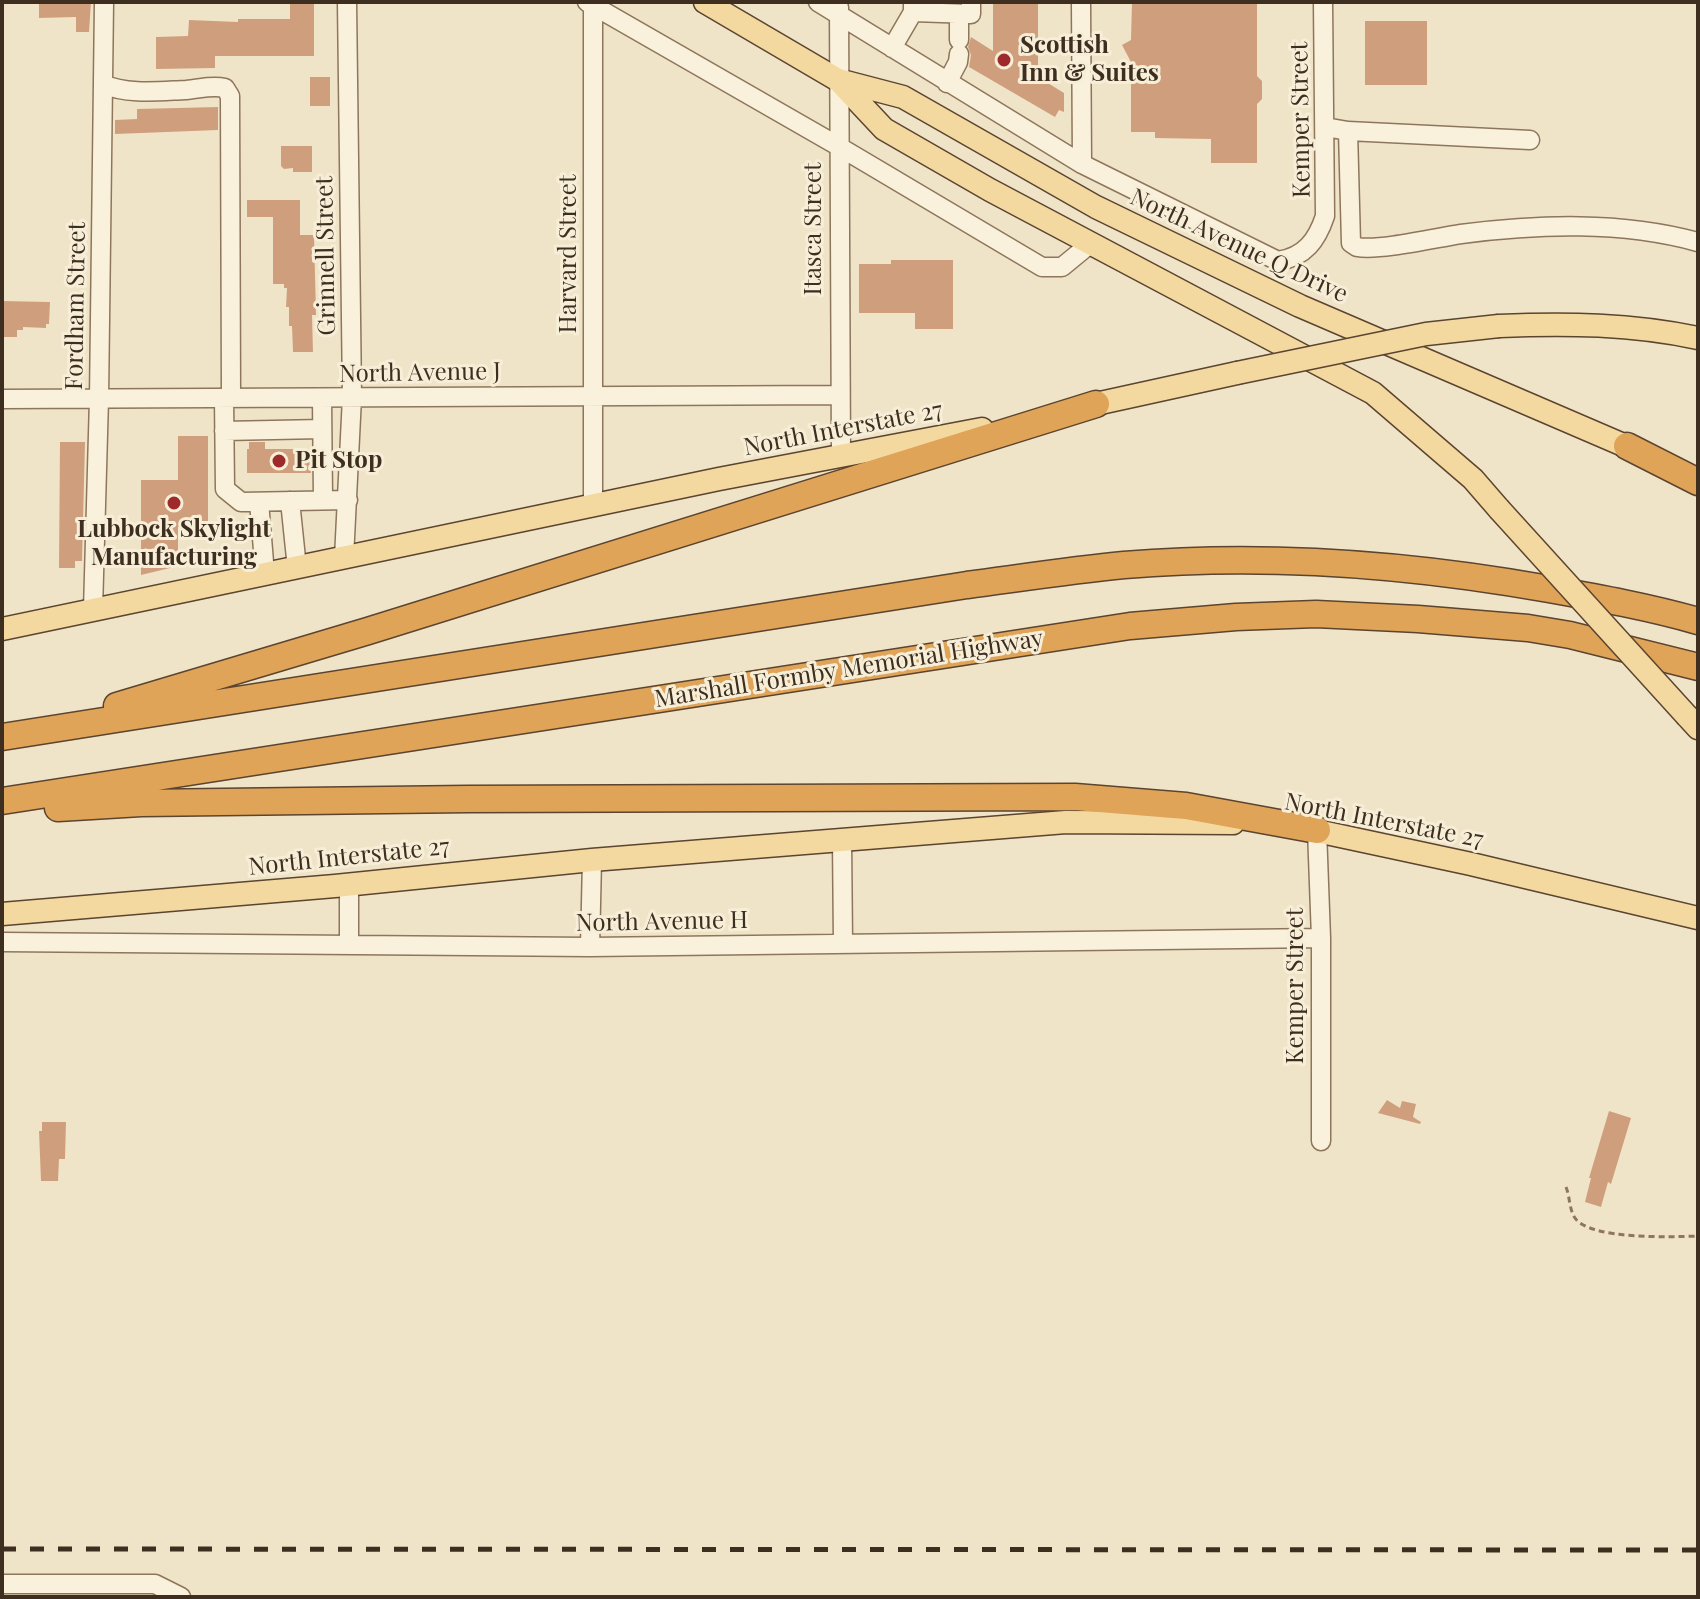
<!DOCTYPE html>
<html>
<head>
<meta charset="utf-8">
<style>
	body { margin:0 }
	#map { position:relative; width:1700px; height:1599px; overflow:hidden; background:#f0e4c8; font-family:"Playfair Display",serif }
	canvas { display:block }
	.frame { position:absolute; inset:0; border:4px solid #3d2e20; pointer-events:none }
</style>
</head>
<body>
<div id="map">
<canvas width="1700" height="1599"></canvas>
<div class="frame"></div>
</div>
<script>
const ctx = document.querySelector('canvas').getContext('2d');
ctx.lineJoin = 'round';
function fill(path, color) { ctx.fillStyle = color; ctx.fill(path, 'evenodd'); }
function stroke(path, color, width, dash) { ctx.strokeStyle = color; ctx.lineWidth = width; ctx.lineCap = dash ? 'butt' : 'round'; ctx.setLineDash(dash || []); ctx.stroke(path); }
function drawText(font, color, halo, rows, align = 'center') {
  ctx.font = font + ' "Playfair Display",serif'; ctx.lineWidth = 6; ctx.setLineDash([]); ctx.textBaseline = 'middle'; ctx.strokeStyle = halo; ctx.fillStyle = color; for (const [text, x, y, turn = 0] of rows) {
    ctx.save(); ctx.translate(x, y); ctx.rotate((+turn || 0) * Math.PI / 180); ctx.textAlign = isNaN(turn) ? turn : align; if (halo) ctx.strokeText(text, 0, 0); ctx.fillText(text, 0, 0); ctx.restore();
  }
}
fill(new Path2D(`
	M39 2H91L89 32H76V17L39 18Z
	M290 2H314V56H215V68L156 69V37L188 36 189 20 238 22V19H290Z
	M993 2H1038V77L1064 93V112L1059 110 1055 117 969 67 971 55 968 47 971 37 993 51Z
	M1132 2H1257V76L1262 81V99L1257 104V163H1211V139L1155 138V132H1131V62L1122 45 1131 40Z
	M1365 21H1427V85H1365Z
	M310 77H330V106H310Z
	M218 107V130L115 134V120L137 119V109Z
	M281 146H312V172H293V168L284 169 281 166Z
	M247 200H300V235H314L316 315H312L313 352H293L292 326H289V307H286L287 288H284V284H273V217H247Z
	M891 260H953V329H915V313H859V264H891Z
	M2 301 50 302 49 324H46V328L23 327V330H17V337H2Z
	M178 436H208V527H178V566L141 575V480H178Z
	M60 442H85L82 561H75V568H59Z
	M249 442H265V449H310L311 473H247V449H249Z
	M1387 1100 1400 1108 1402 1101 1416 1104 1413 1117 1421 1122 1420 1124 1378 1113Z
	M1609 1111 1631 1118 1611 1184 1608 1182 1601 1207 1585 1202 1591 1178H1589Z
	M42 1122H66L65 1159H59L58 1181H41L39 1131H42Z`), '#cf9f7d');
const minor = new Path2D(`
	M587 2 838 146 1042 267H1062L1090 244
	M593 2V506
	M818 2 1082 164 1278 261C1305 257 1317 240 1325 216L1323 2
	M1081 2 1082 164
	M839 7 841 456
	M913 12 971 14V2
	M959 40V14
	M892 48 913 12V2
	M947 83 958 62 959 54
	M103 84C127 95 160 91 186 90 200 89 211 85 225 88L230 96 231 398
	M1325 127 1348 131 1351 243 1357 247C1380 251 1435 238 1461 234 1539 224 1621 221 1698 242
	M1348 131 1530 140
	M224 398 225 489 241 502 348 500
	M322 398 323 500
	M2 399 838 395
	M224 431 322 429
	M290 501 297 568
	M259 502 265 574
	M344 558 352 397 347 2
	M93 610 99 399 104 2
	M1317 830 1321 938V1141
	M842 839 843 944
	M349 884V945
	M2 942 590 947 1321 938
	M590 947 592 860
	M2 1584H155L181 1597`);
const major = new Path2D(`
	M705 2 838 80 903 97 1096 207 1300 306 1642 453
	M838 80 884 129 990 190 1373 393 1473 479 1499 509
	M1499 326C1566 323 1632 324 1698 338
	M1082 407 1237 373
	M2 629 719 479 982 429
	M1687 716 1698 728
	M1303 828 1471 864 1698 918
	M2 914 335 886 592 860 1066 822 1233 823`);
const highway = new Path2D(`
	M1627 446 1698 482
	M117 706 368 631 1096 404
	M2 737 967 585C1020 578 1072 570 1124 565 1267 553 1409 564 1549 589 1599 598 1649 607 1698 621
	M2 801 1130 626 1236 617 1316 614 1418 619 1528 628 1570 635 1698 667
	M58 808 141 803 468 799 1075 797 1186 806 1317 830`);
stroke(minor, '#8d765c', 21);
stroke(major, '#5b4430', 25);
stroke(highway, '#5b4430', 29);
stroke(new Path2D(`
	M1566 1187C1570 1197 1569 1209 1575 1218 1590 1240 1672 1237 1698 1236`), '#8d765c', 3, [6, 4]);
stroke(minor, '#faf1dc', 18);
stroke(major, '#f3d9a0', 22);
stroke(highway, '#e0a458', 26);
stroke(new Path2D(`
	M2 1549 1698 1550`), '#3d2e20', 5, [14, 14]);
const majorBridge = new Path2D(`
	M1237 373 1426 334 1499 326
	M1499 509 1687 716`);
stroke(majorBridge, '#5b4430', 25, []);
stroke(majorBridge, '#f3d9a0', 22);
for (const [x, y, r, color] of [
	[1004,60,8,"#9e2a2b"],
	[279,461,8,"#9e2a2b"],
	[174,503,8,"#9e2a2b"]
]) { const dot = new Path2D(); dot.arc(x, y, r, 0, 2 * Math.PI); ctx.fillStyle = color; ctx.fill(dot); stroke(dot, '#f7eed8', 3); }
drawText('bold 24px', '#3d2e20', '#f7eed8', [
	["Scottish",1020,46],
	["Inn & Suites",1020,74],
	["Pit Stop",295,461],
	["Lubbock Skylight",174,530,"center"],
	["Manufacturing",174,558,"center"]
], 'left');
drawText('24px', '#3d2e20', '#f7eed8', [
	["Kemper Street",1301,120,-91],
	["Itasca Street",814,229,-90],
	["North Avenue Q Drive",1239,246,25],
	["Harvard Street",569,254,-90],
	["Grinnell Street",326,256,-91],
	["Fordham Street",76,306,-89],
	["North Avenue J",420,373,-1],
	["North Interstate 27",843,429,-11],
	["Marshall Formby Memorial Highway",849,669,-9],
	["North Interstate 27",1384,821,11],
	["North Interstate 27",349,857,-6],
	["North Avenue H",662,922,-1],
	["Kemper Street",1296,986,-90]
]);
</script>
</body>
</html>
